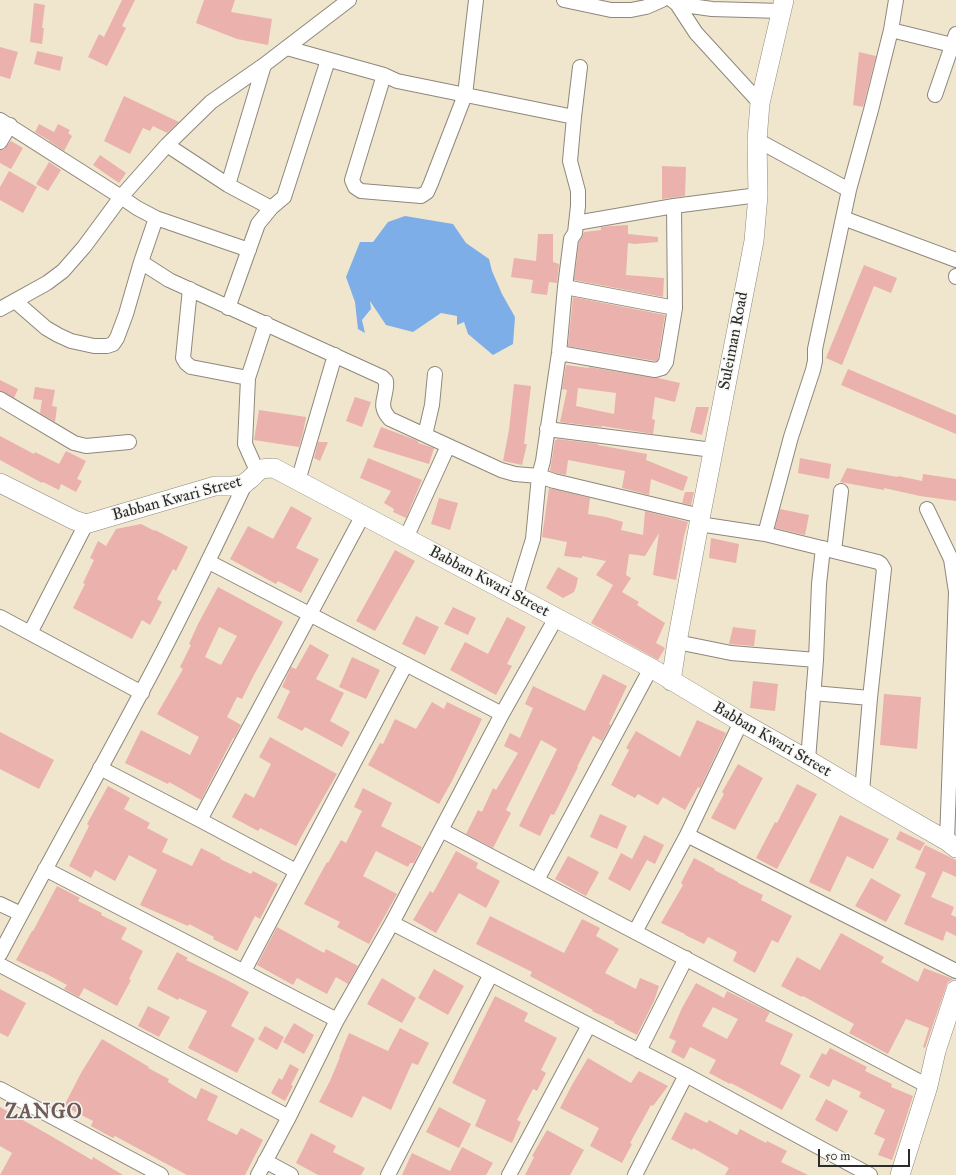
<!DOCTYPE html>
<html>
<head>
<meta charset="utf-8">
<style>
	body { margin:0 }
	#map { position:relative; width:956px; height:1175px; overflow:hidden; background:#f0e6cd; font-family:"IM FELL Great Primer",serif }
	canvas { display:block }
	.scale { position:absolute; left:818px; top:1149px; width:92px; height:18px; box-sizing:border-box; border:2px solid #2b2b2b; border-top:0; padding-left:5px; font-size:12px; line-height:14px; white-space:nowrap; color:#2b2b2b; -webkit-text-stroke:3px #f6f6f2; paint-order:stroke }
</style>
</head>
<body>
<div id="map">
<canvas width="956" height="1175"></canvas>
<div class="scale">50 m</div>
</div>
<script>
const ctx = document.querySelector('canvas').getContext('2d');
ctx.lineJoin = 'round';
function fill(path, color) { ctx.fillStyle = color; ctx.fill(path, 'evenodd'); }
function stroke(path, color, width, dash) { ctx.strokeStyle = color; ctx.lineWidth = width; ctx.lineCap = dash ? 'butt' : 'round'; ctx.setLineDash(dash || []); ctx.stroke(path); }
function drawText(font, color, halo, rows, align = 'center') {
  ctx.font = font + ' "IM FELL Great Primer",serif'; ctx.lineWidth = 3; ctx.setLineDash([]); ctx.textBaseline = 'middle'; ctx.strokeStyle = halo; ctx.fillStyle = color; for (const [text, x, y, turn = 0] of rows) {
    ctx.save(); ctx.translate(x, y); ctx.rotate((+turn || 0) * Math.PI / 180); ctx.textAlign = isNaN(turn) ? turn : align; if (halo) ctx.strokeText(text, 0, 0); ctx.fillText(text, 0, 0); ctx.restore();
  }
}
fill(new Path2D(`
	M405 216 453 224 466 243 489 259 492 271 502 294 515 317 513 344 493 355 468 334 464 322 457 325V316L441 313 413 332 386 325 370 301 371 309 362 320 365 333 358 329 355 302 346 277 360 242H373L388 222Z`), '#7daee8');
fill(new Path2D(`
	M122 0H135L122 26 126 28 107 66 88 57 99 34 104 37Z
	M204 0H235L231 12 272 19 268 45 237 39 196 23Z
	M34 3 45 5 42 28H44L42 44 30 42Z
	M0 47 18 52 10 79 0 76Z
	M37 51 63 57 60 71 34 64Z
	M859 52 876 56 863 107 853 105Z
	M124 96 179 122 167 133 153 126 150 131 143 128 130 154 104 141Z
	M39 124 54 132 58 124 70 130 68 133 72 136 64 151 49 141H50L35 132Z
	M11 141 23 148 11 169 0 163V150L4 149Z
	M100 155 126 173 119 183 93 165Z
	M49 162 61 170 48 191 36 184Z
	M662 166 686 167 685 196 662 199Z
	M9 171 37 187 23 213 0 200V187Z
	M628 225V234L658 237V242L634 244 628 243 626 275 664 278 663 297 574 280 579 242 582 237 584 232 601 230V227L611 226Z
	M538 234H553V262L559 264 557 283 549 282 547 295 531 293 533 280 511 277 514 258 536 261Z
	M864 265 897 278 891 293 874 286 842 365 826 358Z
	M573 297 665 315 658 359 657 361H655L568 346Z
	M566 365 589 368V367L654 378H658L680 383 675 402 655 397 652 419 655 420 653 434 602 426 601 427 560 422 567 390 562 389ZM578 388 616 393 614 414 576 406Z
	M848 369 956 415V434L841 385Z
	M0 380 18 389 14 398 4 392 0 391Z
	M514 384 531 386 524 444H527L522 465 503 461 509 430Z
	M35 387 55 390 52 406 57 407 55 422 40 413 42 400 33 399Z
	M355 397 371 402 362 427 346 421Z
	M696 407H709L702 435 690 432Z
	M259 410 306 417 303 433 299 447 254 440Z
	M381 427 416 440 419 442 418 443 434 448 429 464 373 447Z
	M0 436 34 454 35 452 59 464 66 451 86 461 77 479 82 481 76 492 61 484 59 490 43 482 42 483 0 460Z
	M557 439 598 444V445L647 454 646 460 688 477 683 491 651 479 649 495 622 488 625 471 568 460 566 475 556 473 550 471 555 440H557Z
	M318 442H328L320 461 314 458Z
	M368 458 422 480 406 518 393 512 394 509 384 503 391 491 360 478Z
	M800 458 831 464 829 479 798 473Z
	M847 468 898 477V476L922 481 923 474 956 479V501L920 496 884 488V490L840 482Z
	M549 488 590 498 588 514 606 517 623 522 621 530 643 535 645 511 688 522 684 536 676 580 653 575 659 533 645 556 629 554 626 575 631 578 622 592 639 602 637 605 665 623 656 643 665 648 658 660 591 623 613 585 596 575 606 561 582 556V558L564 556 567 542 542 537Z
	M685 492H694L691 505 682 503Z
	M439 498 458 503 450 530 431 524Z
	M291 506 312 518 296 548 319 559 301 593 278 581 276 584 230 559 248 526 273 539Z
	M780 509 809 515 805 535 775 528Z
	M141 524 155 531V530L188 547 176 571 173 569 157 599 162 602 150 625 142 620 132 639 73 608 85 584 83 583 94 560 90 558 98 541 106 546 116 529Z
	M711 538 739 544 736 563 709 558Z
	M395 550 415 561 375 631 356 621Z
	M558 567 578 578 576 587 574 592 563 598 546 588Z
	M218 587 283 622 254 675 242 699 237 697 227 717 241 725 234 738H233L201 800 169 782 168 784 125 763 141 730 190 755 199 737 157 714 183 669 180 667 191 645 189 644 198 624ZM219 627 237 636 221 665 205 657Z
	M453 607 476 618 468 635 444 624Z
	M416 616 439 627 425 655 402 644Z
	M507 617 526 627 507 664 512 666 496 695 450 670 465 642 488 654Z
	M733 627 756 630 754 646 729 644Z
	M310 644 329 655 316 679 344 693 330 721 350 732 342 747 305 727 302 731 277 718 290 691 282 687 291 667 296 669Z
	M352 657 380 670 366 699 339 687Z
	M603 674 627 686 609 724 611 725 602 741 593 736 577 767H578L554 815 551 814 540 836 519 826 557 749 541 740 506 810 511 813 493 848 466 834 478 810 482 812 493 788 496 790 518 753 504 746 510 733 520 738 533 708 525 704 533 686 585 711Z
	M753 681 778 684 775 711 750 708Z
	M884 694 921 697 917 749 880 745Z
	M432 702 444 709 447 702 482 719 452 781 439 804 368 765 380 743 383 744 395 719 416 729Z
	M697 720 726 733 700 788 698 787 685 810 663 797 658 805 638 794 635 798 611 785 629 750 626 748 636 731 680 757Z
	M0 732 54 760 39 789 0 769Z
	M270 737 337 774 306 828 296 846 260 828 258 831 232 817 245 793 254 798 271 764 259 757Z
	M738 764 763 778 735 830 711 818 724 794 722 792Z
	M797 784 817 794 777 869 756 858 775 822 777 823Z
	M108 786 130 798 124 809 150 823 147 828 168 839 162 852 192 866 201 848 221 858 220 859 251 874 253 871 278 884 260 919 255 916 237 951 213 939 214 937 189 924 188 926 140 905 157 870 129 855 115 881 95 870 91 878 69 866 89 826 87 824Z
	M363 788 392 803 381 826 422 847 414 863H410L408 867 376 851 363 876 397 894 369 944 337 927 340 922 304 904 327 862 328 863 341 840 346 843 362 811 354 807Z
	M600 814 627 826 617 849 590 837Z
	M840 815 889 839 873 869 847 856 830 892 809 882Z
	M900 831 925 843 920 851 896 839Z
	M644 835 664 845 655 864 647 860 630 891 608 879 621 853 632 859Z
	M925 845 956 860V877L943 871 931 897 954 907 951 915 956 917V936L946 931 943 941 904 924 926 873 915 868Z
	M456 851 478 863 476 868 500 881 486 908 459 893 436 933 413 920 430 891 433 893Z
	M568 856 599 872 586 896 555 879Z
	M694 858 715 869 714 870 738 882V883L763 895 761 900 792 916 778 943 772 940 755 973 733 961 737 952 708 937 704 944 685 935V934L661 923 683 885 681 883Z
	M871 878 901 895 886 922 855 906Z
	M57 886 80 898 78 901 102 913 101 915 127 928 121 939 143 951 129 979 131 980 117 1006 84 988 79 997 64 989 67 985 41 971 40 972 16 960 32 931H33Z
	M490 916 564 953 582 919 600 928 596 936 619 949 605 973 636 989 640 978 659 986 654 1001 637 1035 614 1023 615 1022 592 1011 593 1010 530 976 532 972 476 944Z
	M277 927 324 953 326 949 358 966 348 984 336 977 327 994 297 978 293 985 257 965Z
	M841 933 884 957 881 962 918 982 924 968 953 979 948 982 946 987 925 1048 923 1047 929 1028 906 1019 888 1054 849 1033 854 1024 803 996 802 997 781 986 797 957 820 970Z
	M177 952 188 958 186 960 227 980 249 992 231 1026 255 1039 237 1073 188 1048 207 1011 179 998 178 1000 157 989Z
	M434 969 464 986 448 1015 418 998Z
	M382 978 416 998 402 1023 367 1004Z
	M696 983 724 998 727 991 753 1004 770 1012 765 1021 793 1034 780 1064 801 1075 782 1110 731 1083 730 1084 709 1073 716 1060 690 1047 684 1059 671 1052 676 1041 669 1038 682 1008ZM713 1007 738 1019 727 1039 702 1026Z
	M0 989 26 1003 8 1037 0 1033Z
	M495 996 528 1013 524 1021 557 1038 541 1070 546 1073 537 1091 533 1089 517 1120 521 1122 512 1143 475 1126 486 1100 452 1083Z
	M148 1006 170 1017 159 1037 138 1026Z
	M294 1023 314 1035 304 1054 283 1042Z
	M265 1026 284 1037 277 1050 258 1039Z
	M400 1028 429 1043 418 1065 412 1063 391 1110 363 1096 352 1118 319 1102 330 1081 340 1057H339L349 1033 388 1051Z
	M102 1039 149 1067 148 1068 169 1079 168 1082 196 1099 201 1088 218 1096 207 1120 237 1135 241 1128 263 1140 245 1175H187L115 1136 113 1138 91 1126 93 1121 64 1106 81 1073Z
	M830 1048 867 1067 865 1071 892 1084 891 1087 913 1096 897 1146 892 1160 878 1155 885 1139 874 1134 885 1110 859 1097 861 1092 833 1079 829 1087 809 1077 822 1053 826 1055Z
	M588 1058 631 1083 639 1071 668 1086 653 1106 651 1105 630 1143 632 1144 622 1163 590 1146 599 1128 560 1108 572 1085Z
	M290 1064 299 1069 291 1085 293 1086 285 1101 271 1093 279 1078 282 1080Z
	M826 1099 848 1111 837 1132 815 1120Z
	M0 1107 51 1136 92 1160 93 1157 123 1175H0L12 1153 0 1146Z
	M439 1107 471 1124 459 1148 426 1132Z
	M685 1112 707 1123 709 1120 737 1135 740 1129 766 1143 767 1141 787 1151 781 1162 808 1175H725L729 1168 693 1148 692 1150 671 1139Z
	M547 1130 584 1150 570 1175H525L534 1157 532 1156Z
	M311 1133 336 1146 333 1152 365 1168 361 1175H318L296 1163Z
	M462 1147 493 1163 486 1175H402L412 1153 450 1171Z`), '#ebb1ac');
const street = new Path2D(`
	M564 0 611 10H631L646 7 662 0
	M672 0 677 4 696 33 760 103
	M677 4 712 9 781 11
	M891 30 956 46
	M287 48 384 75 397 81 574 117
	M384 75 352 180 355 187 361 191 421 196 427 192 431 183 465 95 476 0
	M935 95 956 34
	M0 120 121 197 137 208 156 218 249 250
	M757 140 849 190
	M0 142 10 125
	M167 145 228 185 271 208
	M228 185 264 65
	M843 218 956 260
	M576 223 674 206 758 195
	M141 262 169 280 382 377 386 381C388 397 376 404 390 419L501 470 515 474 539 476 554 481 701 516
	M956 276V277
	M565 287 675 308
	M190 289 183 358 186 363 191 367 248 378
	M15 301 46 328 58 335 71 341 94 346H107L113 344 117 338 126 314 141 262 156 218
	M228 308 258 224 271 208 284 197 328 60
	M0 309 47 283 63 271 84 247 121 197 167 145 211 102 264 65 349 0
	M559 353 655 370 662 368 666 362 675 308 674 206
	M0 399 74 443 86 446 129 442
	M547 429 713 450
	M425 435 432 405 435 374
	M257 471 245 444 248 378 266 323
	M298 481 335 355
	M927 509 951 559 956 592 947 841
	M699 524 765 534 878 562 881 564 884 569 870 698 862 792
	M765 534 791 437 813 370 815 361V349L849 190 871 110 891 30 896 0
	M406 538 448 446
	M834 551 841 491
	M209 562 502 714
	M515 597 533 539 539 476 543 461 559 353 565 287 571 239 575 233 578 206V191L570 161 574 117 580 67
	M0 617 142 693
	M30 633 86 524
	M677 642 731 653 816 660
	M813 693 870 698
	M808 760 816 660 819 584 823 548
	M100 768 200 820 296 871
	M200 820 363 515
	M441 830 928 1086
	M687 835 956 971
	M45 869 337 1020
	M537 880 651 668
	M0 904 21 914
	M392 923 686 1075 870 1175
	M635 932 687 835 741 722
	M0 954C46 866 95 780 141 693 178 624 212 554 245 484
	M0 965 289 1117
	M244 971 406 664
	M639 1051 686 958
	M0 1089 161 1175
	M265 1161 291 1175
	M258 1175 289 1117 337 1020 392 923 502 714 556 618
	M388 1175 491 974
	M509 1175 589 1025
	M635 1175 686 1075`);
const secondary = new Path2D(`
	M0 483 74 520 86 524 215 486C224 486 236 487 244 484 245 483 248 480 249 480 260 470 258 468 274 468L651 668 741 722 808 760 862 792 947 841 956 848
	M671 681 677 642 699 524 754 241 758 195 757 140 760 103 784 0
	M900 1175 928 1086 936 1051 956 990`);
stroke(street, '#8e887c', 16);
stroke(secondary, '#8e887c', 20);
stroke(street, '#fff', 14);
stroke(secondary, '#fff', 19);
drawText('16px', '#2b2b2b', '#f6f6f2', [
	["Suleiman Road",734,341,-79],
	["Babban Kwari Street",177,499,-15],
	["Babban Kwari Street",489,582,28],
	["Babban Kwari Street",772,740,30]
]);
ctx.letterSpacing = '1px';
drawText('bold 20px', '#6e5a58', '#f6f6f2', [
	["ZANGO",44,1113]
]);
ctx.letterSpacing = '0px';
</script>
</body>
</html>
